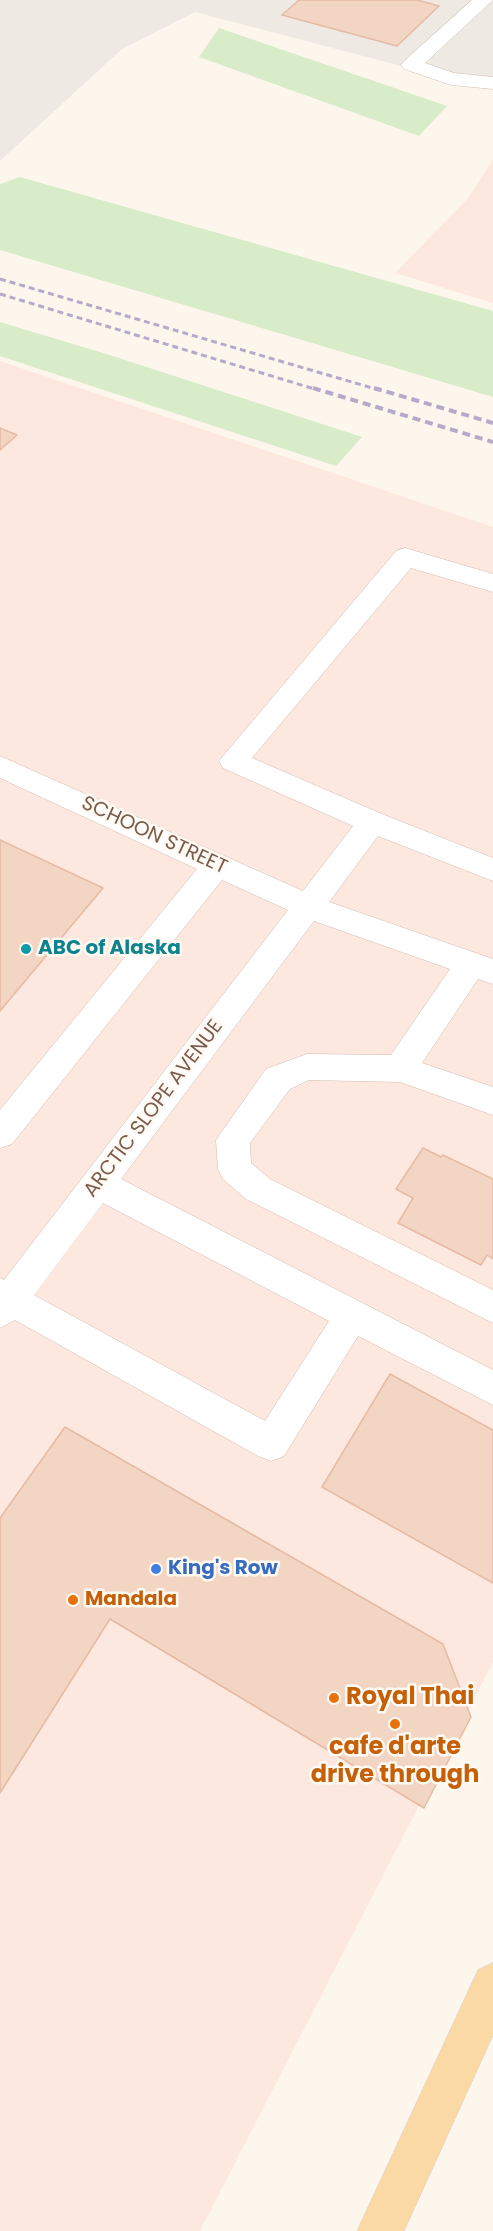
<!DOCTYPE html>
<html>
<head>
<meta charset="utf-8">
<style>
	body { margin:0 }
	canvas { display:block; background:#fdf6ec }
</style>
</head>
<body>
<canvas width="493" height="2231"></canvas>
<script>
const ctx = document.querySelector('canvas').getContext('2d');
ctx.lineJoin = 'round';
function fill(path, color) { ctx.fillStyle = color; ctx.fill(path, 'evenodd'); }
function stroke(path, color, width, dash) { ctx.strokeStyle = color; ctx.lineWidth = width; ctx.lineCap = dash ? 'butt' : 'round'; ctx.setLineDash(dash || []); ctx.stroke(path); }
function drawText(font, color, halo, rows, align = 'center') {
  ctx.font = font + ' Poppins,sans-serif'; ctx.lineWidth = 5; ctx.setLineDash([]); ctx.textBaseline = 'middle'; ctx.strokeStyle = halo; ctx.fillStyle = color; for (const [text, x, y, turn = 0] of rows) {
    ctx.save(); ctx.translate(x, y); ctx.rotate((+turn || 0) * Math.PI / 180); ctx.textAlign = isNaN(turn) ? turn : align; if (halo) ctx.strokeText(text, 0, 0); ctx.fillText(text, 0, 0); ctx.restore();
  }
}
fill(new Path2D(`
	M493 159V303L395 273 469 197Z
	M0 361 493 527V1662L200 2231H0Z`), '#fde8e0');
fill(new Path2D(`
	M0 0H493V90L195 12 122 49 0 161Z`), '#efe9e4');
fill(new Path2D(`
	M219 28 447 106 419 136 199 57Z
	M20 177 493 311V397L0 250V184Z
	M0 322 116 357 362 437 336 466 0 356Z`), '#d8ecc9');
const building = new Path2D(`
	M299 0H417L439 6 397 46 282 15Z
	M0 428 17 435 0 450Z
	M0 840 103 888 0 1011Z
	M423 1148 441 1157 443 1155 493 1179V1259L487 1255 481 1265 398 1223 413 1198 396 1189Z
	M390 1374 493 1430V1583L322 1487Z
	M65 1427 443 1644 471 1717 424 1808 110 1619 0 1793V1518Z`);
fill(building, '#f3d5c3');
stroke(building, '#e6bba3', 1.5);
const minor = new Path2D(`
	M472 0H493L425 63 454 73 493 77V89L451 85 404 69 401 65 404 61Z
	M405 548 493 574V592L411 568 252 758 382 814 493 858V881L378 836 329 902 493 959V984L478 979 422 1063 493 1087V1115L400 1082 309 1080 290 1089 250 1143 251 1163 270 1179 493 1290V1323L246 1199 223 1179 218 1169 216 1140 266 1069 307 1054 391 1055 450 969 314 921 121 1179 493 1370V1405L358 1336 284 1456 271 1461 258 1456 15 1320 0 1328V1278L4 1280 288 910 222 880 12 1144 0 1148V1110L197 869 0 778V756L303 891 353 826 223 768 219 761 396 551ZM103 1203 329 1321 265 1421 34 1295Z`);
const major = new Path2D(`
	M493 1963V2035L404 2231H357L478 1970Z`);
stroke(minor, '#d1beb0', 1);
stroke(major, '#dad1cd', 1);
fill(minor, '#fff');
fill(major, '#fbd9a5');
stroke(new Path2D(`
	M0 279 379 390
	M0 294 318 390`), '#b9a8c9', 3, [6, 4]);
stroke(new Path2D(`
	M313 388 493 442
	M374 388 493 423`), '#b9a8c9', 4, [8, 5]);
for (const [x, y, r, color] of [
	[26,949,6,"#0f9aa8"],
	[156,1569,6,"#3f7fe0"],
	[73,1600,6,"#e8710a"],
	[334,1698,6,"#e8710a"],
	[395,1724,6,"#e8710a"]
]) { const dot = new Path2D(); dot.arc(x, y, r, 0, 2 * Math.PI); ctx.fillStyle = color; ctx.fill(dot); stroke(dot, '#fffaf3', 2); }
drawText('20px', '#7a5c4d', '#fffaf3', [
	["SCHOON STREET",154,836,25],
	["ARCTIC SLOPE AVENUE",154,1109,-53]
]);
drawText('bold 20px', '#0d838f', '#fffaf3', [
	["ABC of Alaska",38,949]
], 'left');
drawText('bold 20px', '#366cbe', '#fffaf3', [
	["King's Row",168,1569]
], 'left');
drawText('bold 20px', '#c56008', '#fffaf3', [
	["Mandala",85,1600]
], 'left');
drawText('bold 24px', '#c56008', '#fffaf3', [
	["Royal Thai",346,1698],
	["cafe d'arte",395,1748,"center"],
	["drive through",395,1776,"center"]
], 'left');
</script>
</body>
</html>
